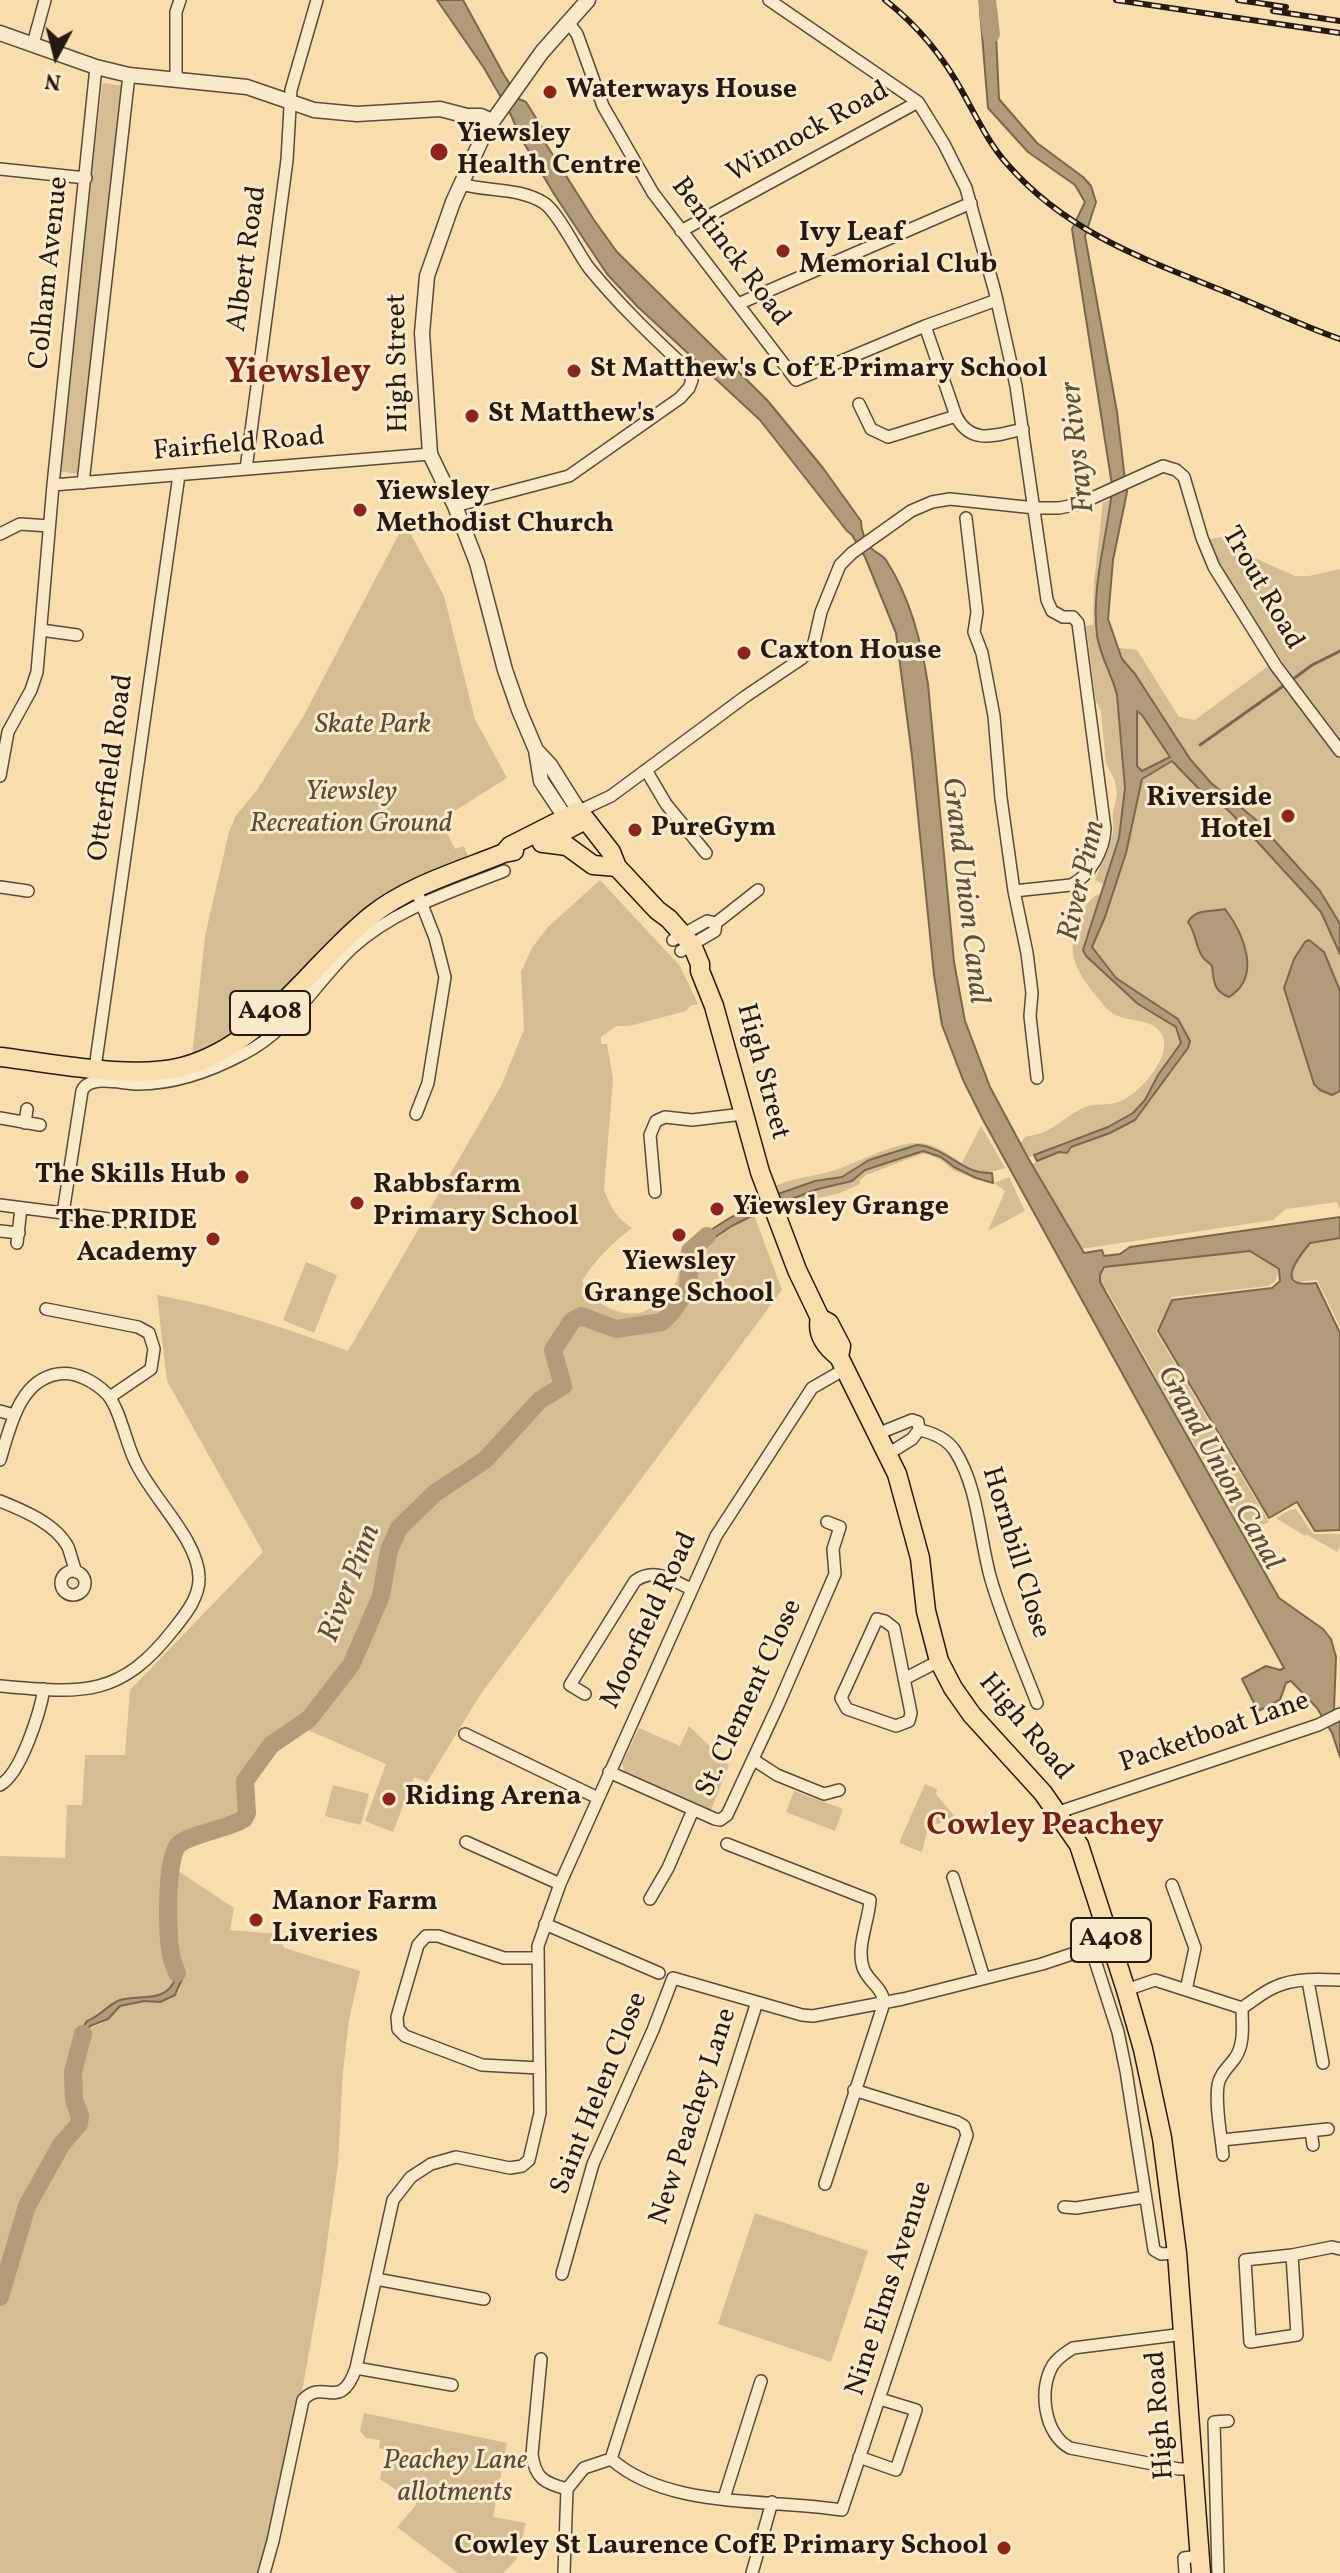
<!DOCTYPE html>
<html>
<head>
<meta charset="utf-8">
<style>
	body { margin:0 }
	#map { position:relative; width:1340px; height:2573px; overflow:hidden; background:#f8dead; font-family:Vollkorn,serif }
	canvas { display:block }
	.north { position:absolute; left:16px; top:16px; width:80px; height:80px; -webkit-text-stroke:6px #faeaca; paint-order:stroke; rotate:187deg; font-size:22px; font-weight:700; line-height:32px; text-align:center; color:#261912 }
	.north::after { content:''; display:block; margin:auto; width:28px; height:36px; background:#261912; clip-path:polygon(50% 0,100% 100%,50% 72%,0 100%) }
</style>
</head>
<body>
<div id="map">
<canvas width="1340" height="2573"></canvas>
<div class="north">N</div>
</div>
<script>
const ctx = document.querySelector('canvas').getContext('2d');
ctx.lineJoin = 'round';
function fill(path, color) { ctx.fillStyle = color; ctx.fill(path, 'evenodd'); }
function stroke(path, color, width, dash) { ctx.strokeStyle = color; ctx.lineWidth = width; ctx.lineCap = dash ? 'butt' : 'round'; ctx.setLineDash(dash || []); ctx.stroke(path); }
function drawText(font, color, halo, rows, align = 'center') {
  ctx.font = font + ' Vollkorn,serif'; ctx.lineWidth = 6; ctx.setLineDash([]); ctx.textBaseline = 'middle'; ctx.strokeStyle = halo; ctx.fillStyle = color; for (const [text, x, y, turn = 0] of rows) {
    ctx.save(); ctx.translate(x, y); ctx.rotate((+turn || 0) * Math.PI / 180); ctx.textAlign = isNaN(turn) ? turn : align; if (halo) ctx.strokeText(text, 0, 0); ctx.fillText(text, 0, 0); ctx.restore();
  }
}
fill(new Path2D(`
	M104 83 123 86 79 473 76 474 59 471 102 85Z
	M1111 500 1102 657 1114 682 1117 695 1125 788 1119 838 1104 883 1102 884 1095 880 1113 834V813L1117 794 1115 781 1106 763 1101 711 1096 701 1086 626 1093 625 1094 582 1103 502Z
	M407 527 444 596 475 719 507 778 440 820 455 849 464 846 468 856 390 892 355 915 318 951 277 1000 245 1028 192 1057 205 936 229 832 235 817 257 790 304 715 401 530Z
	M1222 537 1246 554 1295 576H1309L1340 569V743L1304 694 1229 582 1205 540Z
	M1119 648 1137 650 1179 717 1195 720 1271 664 1340 755V924L1320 892 1304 871 1255 819 1211 783 1190 760 1135 674 1123 662Z
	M1137 710 1142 715 1170 757 1142 771 1137 766Z
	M1172 760 1199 789 1210 794 1231 813 1278 862 1321 912 1340 954V991L1324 952 1305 942 1294 959 1284 988 1320 1090 1332 1095 1340 1091V1210L1337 1202 1286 1209 1273 1220 1081 1249 1032 1164 1059 1152 1067 1153 1071 1147 1110 1133 1135 1120 1187 1051 1190 1041 1178 1019 1115 978 1092 947 1105 917 1126 853 1140 781ZM1225 909 1212 976V966L1198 947 1194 931 1209 910Z
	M600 880 680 966 698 1004 690 1006 686 1011 629 1026H616L601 1037V1044H607L613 1079 604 1190C610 1206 617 1219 632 1228 613 1242 595 1260 582 1281 590 1301 617 1317 639 1313 650 1311 668 1296 674 1286 680 1277 680 1260 684 1249L753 1201 755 1204 691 1246 687 1250V1267L692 1252 698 1247 754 1215 782 1290 480 1695 427 1782 414 1777 393 1832 365 1821 386 1764 301 1727 273 1748 248 1782 251 1811 246 1822 181 1847 175 1857V1869L234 1908 230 1930 279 1934 284 1948 360 1971 349 2020 343 2071 338 2164 322 2279 303 2386 270 2541 260 2573H0V1856L65 1858 67 1805H82L85 1755H125L130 1690 263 1552 167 1381 157 1295C223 1307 285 1328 348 1351L501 1086 524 1030 521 972 532 948 548 927ZM172 1950C202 2022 149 1989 119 2007 113 2010 111 2017 106 2021 93 2030 85 2022 83 2044L76 2045 87 2021C100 2017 108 2004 120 2000 141 1994 167 2004 176 1977L167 1959Z
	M1101 893 1083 950 1086 956 1138 1004 1176 1027 1180 1036V1045L1167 1061 1145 1100 1133 1113 1108 1127 1061 1143 1028 1158 1020 1144 1025 1137C1033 1135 1041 1134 1048 1130 1061 1123 1071 1113 1085 1107 1096 1103 1110 1106 1121 1101 1140 1093 1175 1054 1161 1033 1151 1018 1129 1022 1116 1015 1108 1012 1103 1004 1098 998 1080 976 1065 956 1077 927 1083 912 1085 900 1101 893Z
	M981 1126 1005 1168C969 1181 961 1160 932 1147L855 1168 842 1177 798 1187 778 1194 775 1186C795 1177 815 1177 835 1170 856 1163 896 1142 917 1143 934 1143 948 1154 962 1163Z
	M923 1151C945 1157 964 1174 986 1182L954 1171 941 1160 927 1154H922L866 1175 860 1180V1184L840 1193 814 1199 800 1211 792 1213 781 1203 818 1189 852 1181 865 1170Z
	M1009 1177 1025 1211 988 1231 1005 1191 994 1183Z
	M1340 1238V1327L1317 1280 1298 1282 1292 1276V1267L1310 1243Z
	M1250 1251 1279 1269 1275 1282 1268 1286 1172 1297 1156 1332 1269 1522 1245 1533 1107 1290H1104C1099 1281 1099 1276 1104 1267Z
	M306 1262 337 1275 314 1333 283 1320Z
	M1296 1509 1313 1534H1340V1547L1337 1552 1306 1534 1305 1536 1276 1518 1290 1510Z
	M689 1726 729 1765 711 1810 624 1771 622 1764 639 1728 680 1746Z
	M925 1784 937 1789 936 1794 956 1818 928 1827 922 1852 899 1843Z
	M333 1785 369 1794 361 1825 325 1816Z
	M794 1791 843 1809 835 1831 786 1812Z
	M755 2213 868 2251 831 2362 718 2324Z
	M364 2413 507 2443 493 2517 526 2523 516 2560 503 2573H458L397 2527 417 2504 380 2479 386 2450 379 2448 380 2440 366 2438 360 2431Z`), '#d4bd93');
const water = new Path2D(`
	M437 0H463L504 75 519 99 526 102 546 134 544 141 594 220 617 252 767 400 823 468 861 521C861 530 865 542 872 549 877 554 882 554 886 560 910 597 921 641 928 684L954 962 965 1021 990 1087 1028 1158 1084 1253 1102 1250 1104 1256 1120 1254 1130 1247 1340 1217V1238L1310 1243C1296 1260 1274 1289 1316 1283L1340 1333V1530L1315 1531 1297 1502 1269 1518 1158 1331 1172 1300 1272 1288 1280 1281 1279 1269 1250 1251 1104 1267 1100 1275V1282L1279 1598 1323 1629 1331 1639 1336 1657 1334 1710 1340 1721V1757L1332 1733 1317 1708 1291 1681 1286 1683 1280 1700 1258 1711 1242 1679 1266 1666 1280 1670 1284 1668 982 1118 963 1080 942 1025 934 975 912 756 896 633 865 557 852 535 847 531 760 420 638 307 607 274 554 194 521 138 510 113 484 68Z
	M980 10 995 14 999 99 1037 143 1083 177 1091 186 1096 202 1085 236 1117 412 1125 480 1112 485 1072 229 1085 202 1075 185 1028 152 988 108Z
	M1126 484 1127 492 1113 560 1108 619 1122 659 1135 674 1190 759 1211 783 1255 819 1320 891 1340 924V954L1321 912 1307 896 1231 813 1210 794 1199 789 1172 761 1142 779 1126 853 1105 917 1092 947 1116 978 1178 1019 1190 1041 1188 1048 1135 1120 1110 1133 1071 1147 1067 1153 1059 1152 1037 1161 1034 1155 1108 1127 1133 1113 1145 1100 1158 1075 1181 1043 1176 1027 1138 1004 1086 956 1083 950 1119 838 1125 788 1117 695C1112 674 1100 657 1097 635 1091 587 1107 538 1112 490ZM1137 711 1142 715 1170 757 1142 771 1137 766Z
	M1225 909C1244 934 1262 977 1229 997 1213 991 1214 981 1212 966 1209 962 1204 960 1202 956 1195 945 1196 933 1188 922 1196 908 1212 912 1225 909Z
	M1309 940 1324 952 1340 991V1091L1332 1095 1320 1090 1314 1084 1284 988 1294 959 1305 942Z
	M917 1145C947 1147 962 1175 992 1173L993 1183 976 1178 954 1167 941 1157 923 1151 865 1170 852 1181 818 1189 781 1203 778 1194 815 1181 842 1177 869 1160Z
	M768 1199 771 1206 732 1226 692 1252 687 1250C705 1230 744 1209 768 1199Z
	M171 1949 182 1979 175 1995 160 2002 144 2001 120 2006 108 2019 90 2026 84 2036 83 2044 77 2058V2037L87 2021C100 2017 108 2004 120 2000 141 1994 167 2004 176 1977L167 1959Z`);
fill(water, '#b19b78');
stroke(water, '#79674f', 2);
stroke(new Path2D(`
	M1292 680 1312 665 1340 651
	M1200 745 1286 684`), '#79674f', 3);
stroke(new Path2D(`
	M987 0 991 34
	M177 1973C175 1967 172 1961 171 1955 167 1935 165 1857 179 1844 191 1834 227 1829 244 1819L247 1813 245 1781 271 1745 309 1719 351 1665 381 1596 389 1550 399 1528 435 1493 485 1460 540 1400 563 1386 553 1350 572 1321 581 1316 616 1329 662 1322 671 1313 688 1289 690 1251 707 1236
	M0 2297 27 2206 61 2145 79 2124 80 2116 74 2100 73 2072 83 2034`), '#b19b78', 18);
const minor = new Path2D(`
	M769 0 918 102 944 144 966 188 995 292 1016 386 1047 600 1052 611 1063 617H1073L1078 623 1105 829C1104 850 1090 876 1071 885L1014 891
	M568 22 577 34 603 106 653 193 796 380 925 326 997 300
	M33 44 45 0
	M176 78V12L180 0
	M0 169 86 178
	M681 231 918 102
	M738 304 971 203
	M925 326 956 416C971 446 996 435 1023 429
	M859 404 871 429 888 437 956 416
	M246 469 287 160 291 90 317 0
	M83 483 129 75
	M53 485 430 454
	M455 506 569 476 680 398 689 388 692 380 687 369C653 337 619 305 589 268 577 252 558 212 544 203 518 187 488 192 461 184
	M966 518 977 612 974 632 982 653 994 716 1001 798 1014 891 1027 953 1032 993 1030 1016 1037 1078
	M0 534 20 524 49 526
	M41 630 77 635
	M646 770 666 804 706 853
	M0 776 8 732 31 690 37 672 53 485 96 67
	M579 811 611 796 746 696 801 659 813 647 821 612 840 565 852 553 911 511 932 502 950 499 1035 508H1059L1079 504 1163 466 1176 470 1184 477 1202 538 1214 567 1276 666 1340 751
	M0 887 28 891
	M716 923 758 890
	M673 940 707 921 716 923
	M681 951 715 931 716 923
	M95 1068 179 475
	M416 1114 428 1083 445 977 435 938 419 897
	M0 1118 40 1125
	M25 1123 27 1109
	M655 1192 650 1135 656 1121 665 1117 692 1120 743 1114
	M0 1205 63 1213
	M147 1224 63 1213 82 1091C89 1074 122 1084 138 1084 174 1084 211 1071 243 1054 290 1031 315 983 352 948 395 909 451 892 504 871
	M0 1231 19 1233
	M17 1243 21 1208
	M46 1309 138 1327 149 1333 154 1349 151 1369 110 1397
	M0 1411 14 1415
	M919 1430C934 1433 947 1439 955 1451 978 1487 979 1535 990 1576 1002 1619 1021 1661 1037 1703
	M877 1434 912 1420 918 1422 919 1430
	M888 1454 912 1439 919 1430
	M0 1460C10 1428 19 1380 58 1374 76 1371 95 1382 107 1394 120 1409 126 1443 135 1461 151 1497 198 1539 199 1577 200 1597 185 1615 173 1630 119 1699 81 1693 0 1686
	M0 1501C23 1510 56 1524 68 1547 71 1555 73 1564 76 1572
	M61 1583a12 12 0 1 1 24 0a12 12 0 1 1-24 0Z
	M877 1619 885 1621 894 1628 911 1713 909 1721 896 1726 847 1709 841 1698Z
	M904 1679 939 1661
	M585 1694 570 1685 635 1581C654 1567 672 1580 691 1589
	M465 1734 598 1798
	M754 1760 777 1775 824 1794 839 1790
	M609 1772 715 1819 720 1820 727 1815 779 1703 835 1574 833 1549 840 1527 827 1522
	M0 1785C21 1774 40 1712 44 1689
	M1059 1812 1318 1725 1340 1714
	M466 1842 560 1884
	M727 1844 870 1900C869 1921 855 1949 864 1970 870 1983 883 1988 884 2003L825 2184
	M953 1877 984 1978
	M1172 1885 1195 1948 1186 1990
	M650 1899 668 1868 693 1810
	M545 1924 659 1973
	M1091 1948 1118 2032 1126 2071 1154 2250 1161 2254 1177 2253
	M537 1958H504L438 1936H426L418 1945 397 2017 398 2029 405 2036 482 2065 539 2068
	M1308 1981 1323 2063
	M1126 1990 1155 1980 1242 2008
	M1242 2008C1253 2001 1263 1992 1275 1987 1294 1978 1320 1979 1340 1980
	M1311 2131 1313 2145
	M1222 2140 1328 2129
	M1223 2155C1221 2133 1215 2107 1218 2085 1220 2073 1229 2067 1235 2058 1245 2044 1242 2024 1242 2008
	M1064 2207 1076 2208 1145 2197
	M1292 2255 1297 2335 1250 2342 1245 2260 1292 2255 1332 2247 1340 2249
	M562 2274 593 2164 653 2030 673 1978 802 2015 813 2016 903 1999 1042 1964 1111 1941
	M376 2279 484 2299
	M1184 2334 1073 2348C1066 2353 1058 2357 1053 2365 1038 2389 1044 2434 1070 2448L1179 2469H1194
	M541 2359 532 2454C535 2478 544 2483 567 2489
	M356 2368 452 2385
	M859 2457 896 2470 916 2410 880 2399
	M611 2459C669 2510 768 2498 842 2510L967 2135 964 2126 957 2122 854 2090
	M611 2459 757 2002
	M724 2498 761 2381
	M264 2573 273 2541 303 2400C324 2377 340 2414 356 2368L393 2200 411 2177 431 2164 456 2157 510 2168 522 2166 529 2160 540 2113 538 1946 560 1884 716 1536 812 1388 845 1369
	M564 2573 567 2489 584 2468 611 2459
	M752 2573 772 2502
	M1185 2573 1184 2558 1200 2556
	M1218 2573 1214 2422 1228 2421`);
const tertiary = new Path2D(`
	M0 33 96 67 129 75 247 87 314 110 357 114 440 109 467 116H481L492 121
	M536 750 541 781 565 817
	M579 811 550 765 536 750 519 710 505 670 477 563 455 506 430 454 422 333 427 276 453 202 485 132 542 52 588 0`);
const primary = new Path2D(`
	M542 843 585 820
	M544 843 567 846 593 865 617 867
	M504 853 510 846 579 811 611 852 617 867 657 910 669 919 692 945 700 964V971L714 1006 760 1172 797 1270 820 1318 829 1323 841 1346 839 1357 897 1474 920 1558 926 1611 939 1661 953 1688 972 1715 1043 1793 1079 1845 1126 1990 1143 2049 1162 2138 1177 2253 1201 2573
	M0 1057C53 1063 132 1080 182 1067 263 1046 310 964 372 915 410 885 460 871 504 853L514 851
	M820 1318C816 1335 826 1347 839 1357`);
stroke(minor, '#5a4a39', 14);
stroke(tertiary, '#5a4a39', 17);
stroke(primary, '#261912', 21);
stroke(minor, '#faeaca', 11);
stroke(tertiary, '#faeaca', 14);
stroke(primary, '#f8dead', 18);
const rail = new Path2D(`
	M885 0C918 26 943 56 963 93 977 118 989 144 1008 165 1067 232 1141 258 1221 290 1261 306 1300 325 1340 339
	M1116 0 1340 33
	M1238 0 1286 7
	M1273 11 1340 21`);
stroke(rail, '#261912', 6);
stroke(rail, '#faeaca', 3, [9]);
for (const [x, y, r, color] of [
	[550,92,8,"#8f2418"],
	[439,152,10,"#8f2418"],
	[783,251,8,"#8f2418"],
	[574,371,8,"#8f2418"],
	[472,416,8,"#8f2418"],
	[360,510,8,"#8f2418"],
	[744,653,8,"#8f2418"],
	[1288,816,8,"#8f2418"],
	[635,830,8,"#8f2418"],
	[242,1177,8,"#8f2418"],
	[357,1203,8,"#8f2418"],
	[717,1209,8,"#8f2418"],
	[679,1235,8,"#8f2418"],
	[213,1239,8,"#8f2418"],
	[389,1799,8,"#8f2418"],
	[256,1920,8,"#8f2418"],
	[1004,2548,8,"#8f2418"]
]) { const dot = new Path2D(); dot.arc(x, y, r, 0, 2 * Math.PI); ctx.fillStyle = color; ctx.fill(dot); stroke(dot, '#faeaca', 3); }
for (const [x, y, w] of [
	[270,1013,80],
	[1111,1940,80]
]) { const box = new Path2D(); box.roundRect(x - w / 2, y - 22, w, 44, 6); ctx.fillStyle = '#faeaca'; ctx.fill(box); stroke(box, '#261912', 2); }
drawText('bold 26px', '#261912', null, [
	["A408",270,1013],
	["A408",1111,1940]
]);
drawText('bold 28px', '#261912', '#faeaca', [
	["Waterways House",566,92],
	["Yiewsley",457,136],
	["Health Centre",457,168],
	["Ivy Leaf",799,235],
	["Memorial Club",799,267],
	["St Matthew's C of E Primary School",590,371],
	["St Matthew's",488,416],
	["Yiewsley",376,494],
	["Methodist Church",376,526],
	["Caxton House",760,653],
	["Riverside",1272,800,"right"],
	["Hotel",1272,832,"right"],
	["PureGym",651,830],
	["The Skills Hub",226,1177,"right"],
	["Rabbsfarm",373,1187],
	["Primary School",373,1219],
	["Yiewsley Grange",733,1209],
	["The PRIDE",197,1223,"right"],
	["Academy",197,1255,"right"],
	["Yiewsley",679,1264,"center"],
	["Grange School",679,1296,"center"],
	["Riding Arena",405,1799],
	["Manor Farm",272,1904],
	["Liveries",272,1936],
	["Cowley St Laurence CofE Primary School",988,2548,"right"]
], 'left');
drawText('28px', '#261912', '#faeaca', [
	["Winnock Road",809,134,-29],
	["Bentinck Road",729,253,53],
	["Albert Road",249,259,-82],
	["Colham Avenue",51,273,-84],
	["High Street",400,363,-91],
	["Fairfield Road",239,446,-5],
	["Trout Road",1261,589,60],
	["Otterfield Road",113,768,-82],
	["High Street",761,1072,75],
	["Hornbill Close",1014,1553,73],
	["Moorfield Road",651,1621,-65],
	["St. Clement Close",751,1699,-65],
	["High Road",1024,1728,50],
	["Packetboat Lane",1215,1734,-19],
	["Saint Helen Close",601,2094,-68],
	["New Peachey Lane",695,2117,-72],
	["Nine Elms Avenue",891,2289,-72],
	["High Road",1162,2415,-94]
]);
drawText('italic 28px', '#5a4a39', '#faeaca', [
	["Skate Park",373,727],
	["Yiewsley",351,794],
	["Recreation Ground",351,826],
	["Peachey Lane",455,2463],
	["allotments",455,2495]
]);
drawText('italic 30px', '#5e4d3b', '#faeaca', [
	["Frays River",1080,447,-96],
	["River Pinn",1084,881,-77],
	["Grand Union Canal",963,891,83],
	["Grand Union Canal",1218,1469,61],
	["River Pinn",352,1584,-69]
]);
drawText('bold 32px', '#7a1f14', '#faeaca', [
	["Cowley Peachey",1045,1828]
]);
drawText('bold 36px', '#7a1f14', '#faeaca', [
	["Yiewsley",298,375]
]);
</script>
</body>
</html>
